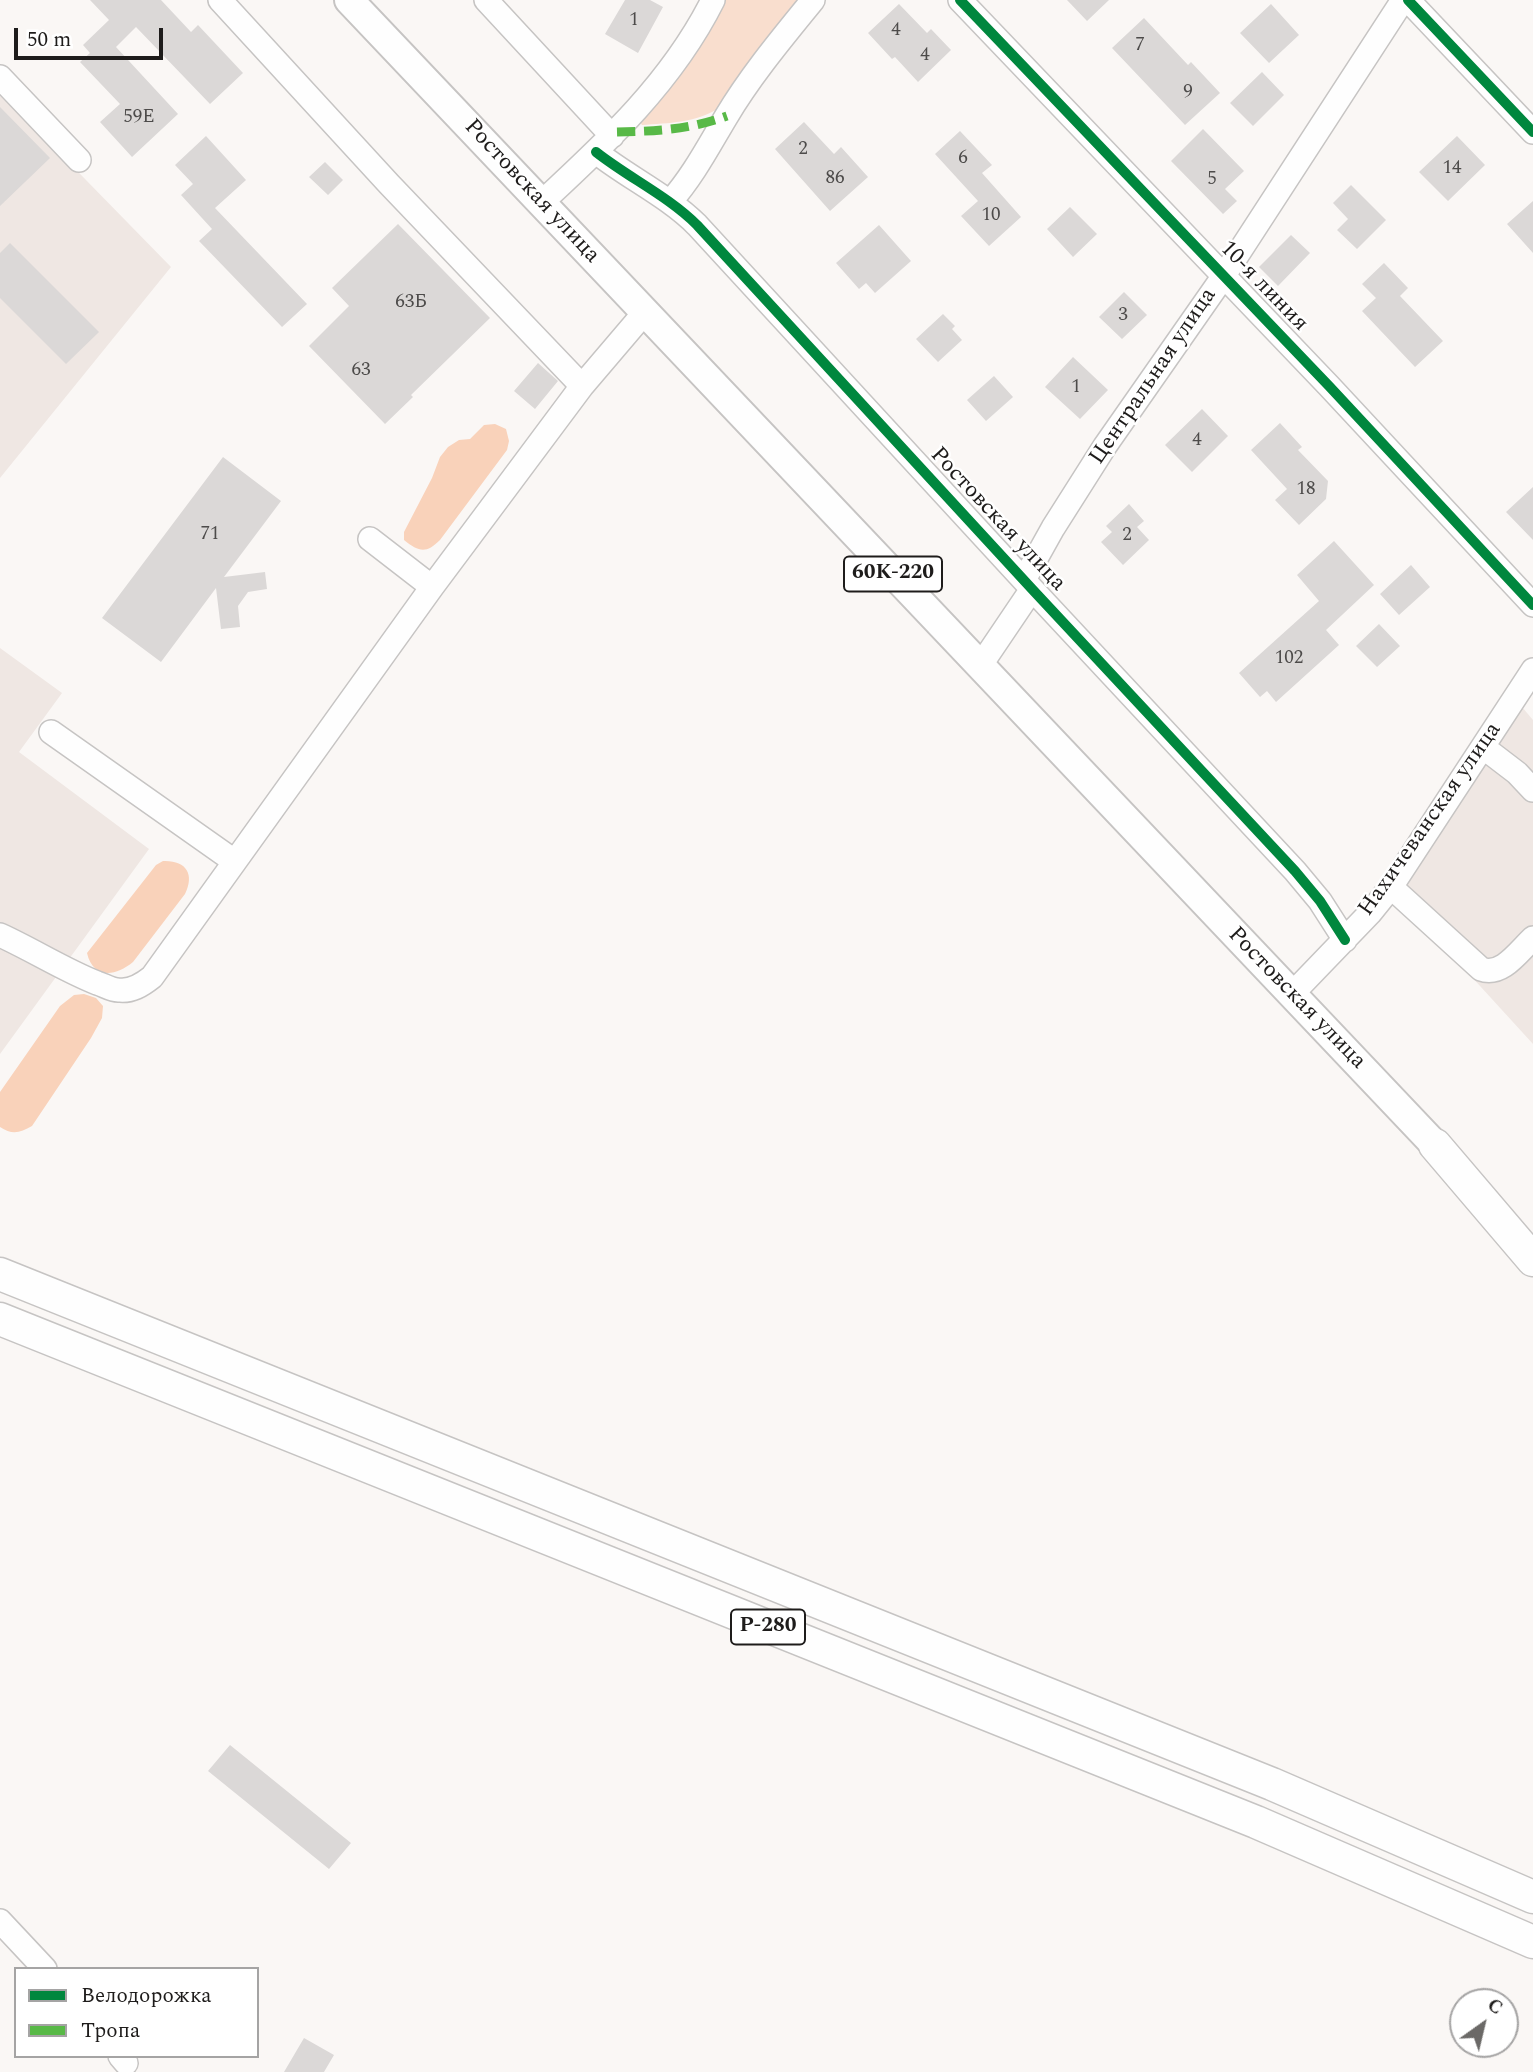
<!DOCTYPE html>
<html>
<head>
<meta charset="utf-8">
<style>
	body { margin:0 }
	#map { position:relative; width:1533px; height:2072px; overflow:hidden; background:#faf7f5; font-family:Spectral,serif }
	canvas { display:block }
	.legend { position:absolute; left:14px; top:1967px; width:245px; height:91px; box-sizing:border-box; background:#fff; border:2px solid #a5a4a4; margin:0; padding:9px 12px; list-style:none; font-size:21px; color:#1e1c1b }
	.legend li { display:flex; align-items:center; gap:14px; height:35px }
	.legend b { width:35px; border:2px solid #a5a4a4 }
	.north { position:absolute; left:1449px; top:1988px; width:70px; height:70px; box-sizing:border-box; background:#fff; border:2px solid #a5a4a4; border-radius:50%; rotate:34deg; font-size:19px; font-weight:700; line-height:28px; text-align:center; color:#1e1c1b }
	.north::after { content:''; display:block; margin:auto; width:24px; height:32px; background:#6b6967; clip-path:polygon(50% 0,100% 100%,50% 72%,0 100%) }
	.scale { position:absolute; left:14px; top:28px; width:149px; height:32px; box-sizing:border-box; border:4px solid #1e1c1b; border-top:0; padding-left:9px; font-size:21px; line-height:24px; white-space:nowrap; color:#1e1c1b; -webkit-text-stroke:5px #fff; paint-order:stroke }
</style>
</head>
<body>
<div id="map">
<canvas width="1533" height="2072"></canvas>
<ul class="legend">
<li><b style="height:9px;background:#00873e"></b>Велодорожка</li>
<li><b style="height:9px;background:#58b947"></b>Тропа</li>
</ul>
<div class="north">С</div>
<div class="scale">50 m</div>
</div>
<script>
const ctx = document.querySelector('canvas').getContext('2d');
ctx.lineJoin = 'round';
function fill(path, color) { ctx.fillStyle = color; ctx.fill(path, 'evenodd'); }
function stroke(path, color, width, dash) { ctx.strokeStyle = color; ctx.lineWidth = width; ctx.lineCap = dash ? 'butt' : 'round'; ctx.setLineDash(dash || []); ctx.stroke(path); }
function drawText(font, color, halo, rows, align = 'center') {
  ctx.font = font + ' Spectral,serif'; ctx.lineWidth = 5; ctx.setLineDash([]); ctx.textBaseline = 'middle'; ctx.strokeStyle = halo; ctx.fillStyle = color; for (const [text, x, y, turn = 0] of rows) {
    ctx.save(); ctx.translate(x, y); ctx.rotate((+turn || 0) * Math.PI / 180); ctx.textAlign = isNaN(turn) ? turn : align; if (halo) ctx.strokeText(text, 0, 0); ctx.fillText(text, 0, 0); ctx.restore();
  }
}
fill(new Path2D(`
	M0 92 171 267 0 478Z
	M0 648 62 693 19 752 149 849 0 1054Z
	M1522 707 1533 720V1044L1396 894Z`), '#efe7e3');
fill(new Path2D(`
	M718 0H804L719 108C695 123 669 123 642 125L638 119Z`), '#f9dece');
fill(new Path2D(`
	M495 424 506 429 509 441 507 450 440 540C426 554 419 552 404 540V532L432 478 440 457 448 447 459 440 470 439 484 425Z
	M163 861C186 860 195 874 185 894L133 962C115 977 93 979 87 953L156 865Z
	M84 994 96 998 103 1006 102 1018 91 1038 32 1126C20 1133 12 1135 0 1127V1092L60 1006 74 995Z`), '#f9d2ba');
fill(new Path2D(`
	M90 0H161L191 32 198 25 243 73 210 104 136 27 116 47 178 114 132 157 100 122 120 104 80 62 90 53 83 45 109 20Z
	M625 0H650L663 7 638 53 605 34Z
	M1067 0H1109L1087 21Z
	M899 4 927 33 931 29 951 50 918 82 895 57 892 59 868 33Z
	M1271 4 1299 35 1269 63 1240 33Z
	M1144 18 1188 65 1191 62 1220 93 1185 125 1112 48Z
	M1262 72 1284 95 1253 126 1230 103Z
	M0 107 50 158 0 206Z
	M804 122 834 154 841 147 868 177 830 211 775 149Z
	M1203 129 1244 171 1225 189 1237 201 1223 214 1171 161Z
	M960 131 992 165 982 173 1021 217 989 246 961 216 978 201 935 154Z
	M206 136 246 180 215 208 307 304 282 327 199 241 212 229 181 195 193 184 175 165Z
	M1457 136 1485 165 1448 201 1419 172Z
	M325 162 343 180 328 195 309 177Z
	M1351 185 1386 220 1357 249 1337 230 1348 219 1333 203Z
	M1533 201V253L1507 224Z
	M1070 207 1097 234 1073 257 1047 229Z
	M398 224 490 318 411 395 413 397 385 424 309 346 349 306 332 288Z
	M879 225 911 261 875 293 866 283 859 289 836 263Z
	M1291 235 1310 253 1278 286 1259 267Z
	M10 243 99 332 66 364 0 298V253Z
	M1384 263 1408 288 1400 296 1443 341 1415 367 1362 311 1376 298 1362 284Z
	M1124 292 1147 315 1122 339 1099 317Z
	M943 314 955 326 952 329 962 340 938 362 916 339Z
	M1073 357 1108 390 1080 419 1045 387Z
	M538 363 558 381 535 409 514 391Z
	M994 376 1013 397 986 421 967 400Z
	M1202 409 1228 436 1192 472 1165 445Z
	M1280 423 1302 447 1298 450 1328 481 1326 499 1299 525 1275 500 1287 489 1251 450Z
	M223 457 281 501 224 577 265 572 267 589 248 592 238 606 240 627 221 629 216 588 161 662 102 618Z
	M1533 487V540L1506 512Z
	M1129 504 1144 521 1137 527 1149 540 1123 565 1101 542 1112 532 1106 526Z
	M1334 541 1374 585 1326 630 1339 645 1276 702 1267 691 1260 697 1239 673 1319 601 1297 575Z
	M1411 565 1430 587 1399 615 1380 594Z
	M1379 624 1400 646 1377 667 1356 646Z
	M230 1745 351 1843 329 1869 208 1771Z
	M304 2038 334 2055 324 2072H284Z`), '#dbd8d7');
const minor = new Path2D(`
	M220 0 389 184 582 386
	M486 0 612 136
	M960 0 1329 386 1533 605
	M1408 0 1533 132
	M0 77 79 160
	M596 152C629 178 668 196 697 225L1032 589 1295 871 1320 901 1345 940
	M670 202C693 176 708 147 726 117 751 75 783 37 813 0
	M541 203C607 142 672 82 713 0
	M370 539 432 587
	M1024 580 1053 528 1105 446 1223 277 1403 0
	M980 666 1032 589
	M51 732 234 861
	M1483 747 1517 773 1533 790
	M1391 887 1481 969C1502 977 1519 951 1533 938
	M0 935C33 950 64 970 97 983 104 985 111 990 118 990 131 992 142 985 152 977L432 587 582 386 645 312
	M1292 994 1370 913 1391 887 1533 670
	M0 1921 45 1969
	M120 2056 126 2063`);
const major = new Path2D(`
	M349 0 1435 1145`);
const highway = new Path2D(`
	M1435 1145 1533 1260
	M0 1274 1272 1784 1533 1897
	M0 1319 1256 1822 1533 1942`);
stroke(minor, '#c6c4c3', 26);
stroke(major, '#c6c4c3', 32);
stroke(highway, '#c6c4c3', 35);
stroke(minor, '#fefefe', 23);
stroke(major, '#fefefe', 28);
stroke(highway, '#fefefe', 32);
stroke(new Path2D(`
	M617 132C657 131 688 130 727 116`), '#58b947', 9, [18, 9]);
stroke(new Path2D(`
	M960 0 1329 386 1533 605
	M1408 0 1533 132
	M596 152C629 178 668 196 697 225L1032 589 1295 871 1320 901 1345 940`), '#00873e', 10);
drawText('19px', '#4d4b4a', null, [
	["1",634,21],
	["4",896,31],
	["7",1140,46],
	["4",925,56],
	["9",1188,93],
	["59Е",139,118],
	["2",803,150],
	["6",963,159],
	["14",1452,169],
	["86",835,179],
	["5",1212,180],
	["10",991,216],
	["63Б",411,303],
	["3",1123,316],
	["63",361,371],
	["1",1076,388],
	["4",1197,441],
	["18",1306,490],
	["71",210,535],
	["2",1127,536],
	["102",1289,659]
]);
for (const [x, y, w] of [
	[893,574,98],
	[768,1627,74]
]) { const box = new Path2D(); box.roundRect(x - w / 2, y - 17.5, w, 35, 5); ctx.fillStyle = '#fff'; ctx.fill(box); stroke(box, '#1e1c1b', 2); }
drawText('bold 21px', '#1e1c1b', null, [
	["60К-220",893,574],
	["Р-280",768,1627]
]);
drawText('23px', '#1e1c1b', '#fff', [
	["Ростовская улица",531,192,47],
	["10-я линия",1263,287,46],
	["Центральная улица",1154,377,-56],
	["Ростовская улица",997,520,47],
	["Нахичеванская улица",1431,820,-55],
	["Ростовская улица",1296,999,46]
]);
</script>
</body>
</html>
